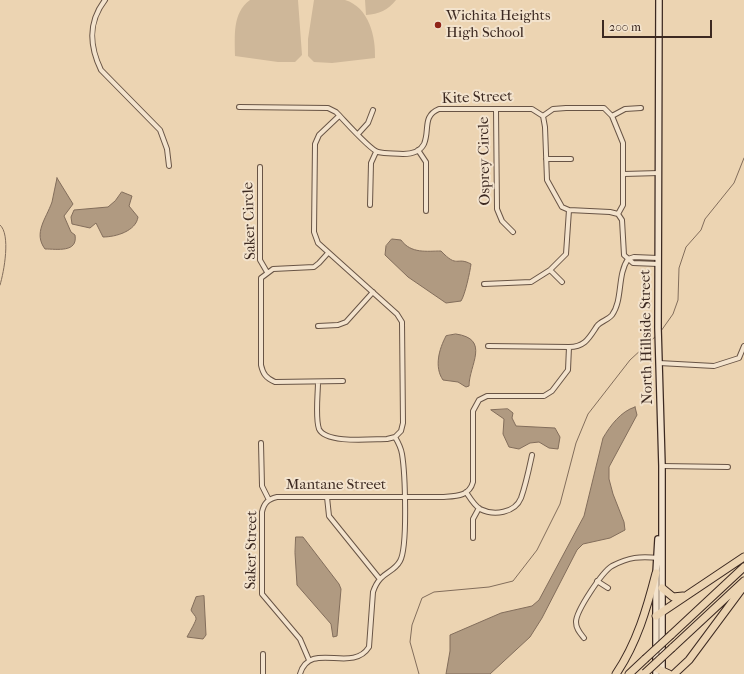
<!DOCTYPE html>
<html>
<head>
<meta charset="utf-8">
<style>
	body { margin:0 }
	#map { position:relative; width:744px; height:674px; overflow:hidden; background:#ecd4b2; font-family:"IM FELL French Canon",serif }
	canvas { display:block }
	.scale { position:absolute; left:602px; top:20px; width:110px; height:18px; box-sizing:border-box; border:2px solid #3c2921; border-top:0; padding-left:5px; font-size:12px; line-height:14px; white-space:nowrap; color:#3c2921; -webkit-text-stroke:3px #f3e3cd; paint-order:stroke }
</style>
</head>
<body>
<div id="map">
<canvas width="744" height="674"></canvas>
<div class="scale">200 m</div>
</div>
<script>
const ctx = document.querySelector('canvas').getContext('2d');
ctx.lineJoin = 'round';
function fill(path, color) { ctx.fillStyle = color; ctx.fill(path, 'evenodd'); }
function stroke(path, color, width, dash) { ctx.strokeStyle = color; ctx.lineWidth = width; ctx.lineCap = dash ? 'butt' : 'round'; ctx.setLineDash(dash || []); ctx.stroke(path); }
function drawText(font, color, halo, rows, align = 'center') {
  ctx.font = font + ' "IM FELL French Canon",serif'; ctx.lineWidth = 4; ctx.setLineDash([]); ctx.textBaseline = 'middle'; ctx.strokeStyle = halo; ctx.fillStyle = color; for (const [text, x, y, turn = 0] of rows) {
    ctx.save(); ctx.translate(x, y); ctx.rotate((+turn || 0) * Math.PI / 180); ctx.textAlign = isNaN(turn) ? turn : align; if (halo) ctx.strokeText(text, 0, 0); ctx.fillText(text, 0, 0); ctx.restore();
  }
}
fill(new Path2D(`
	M250 0H298L302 55 295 62H278L235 56C235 36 232 13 250 0Z
	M314 0C323 0 336 0 345 0 369 7 376 37 375 58L332 63 314 62 308 56V39Z
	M365 0H396C388 10 379 14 366 15Z`), '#ceb799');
const water = new Path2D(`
	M57 178 73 204 64 216 71 232 75 235C78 253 57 249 45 249 33 233 46 219 52 202 54 194 55 186 57 178Z
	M122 192 132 196 129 206 138 217C136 231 116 237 103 237L96 223 90 228 72 224 71 217 74 210 108 207 115 201Z
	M392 239 401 240C411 254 427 251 441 251 458 269 456 256 471 264 470 272 465 295 461 301L446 303 408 277 385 255 386 246Z
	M456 334C491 339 469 365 469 386L466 387 458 382 443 380C434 367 439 349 446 336Z
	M635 407 637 415 609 467V479L613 494 624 522 625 530 610 538 583 544 577 550 542 618 530 637 490 674H446L450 651V635L501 613 532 606 539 600 584 516 603 438C610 426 621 411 635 407Z
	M508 409 513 413 512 418 516 426 555 428 560 437 558 449 549 448 539 442 530 443 519 449 509 447 503 434 504 419 491 410Z
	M296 537H303L339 584 341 589 337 636 333 637 331 624 297 585 295 553Z
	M204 596 206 635 203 639 187 637C189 633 197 620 196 618 196 616 192 613 191 610L196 597Z`);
fill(water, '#b09a81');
stroke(water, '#826d5b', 1);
stroke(new Path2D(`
	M0 225C11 234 4 272 0 285
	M661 331 673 314 678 300 679 268 686 247 701 230 705 219 734 183 744 158
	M419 674 410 642 412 625 422 598 434 592 489 587 513 581 537 550 560 504 576 443 588 414 630 360 656 336`), '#826d5b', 1);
const minor = new Path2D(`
	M105 0C88 22 89 45 101 70L160 130 167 149 169 166
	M239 107 328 108 336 112C344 120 370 150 378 152 386 154 395 153 403 154 412 154 420 152 424 144 430 130 422 116 439 109H532L543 116
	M496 109 497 209 502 221 513 232
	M543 116 545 127 547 180 562 207 569 210 610 212 618 214 622 220 624 255 633 263 658 264
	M543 116 553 109 566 108H604L612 116 623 143V205L618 214
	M612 116 625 109 641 108
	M358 134 368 123 373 110
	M418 150 426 162V211
	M546 159H571
	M260 167V260L267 272
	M624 174 659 173
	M370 205 371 163 376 152
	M328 253 319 263 314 267 273 269 261 278V365C263 374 266 378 275 382L343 381
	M628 259 634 257 658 258
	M550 270 562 282
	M484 284 531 282 550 270 566 254 569 210
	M318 326 338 325 346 322 373 292
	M488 346 569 347
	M659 363 714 366 739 358 744 346
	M318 382C318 394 315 418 319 429 326 444 372 439 387 439L395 437
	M261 443 262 486 269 500
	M662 466 728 467
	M466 492C470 498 474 505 480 509 494 516 515 513 521 498 526 484 529 469 532 455
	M327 497 329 516 379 578
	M473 538V519L479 508
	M597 581 608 588
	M584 638C580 633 576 629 576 622 576 611 602 572 612 566 629 557 640 556 659 558
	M309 660 300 639 262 594V512C264 503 268 499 277 497H442C455 496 469 497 473 482V411L479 400 487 396H544L552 391 568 370 569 347C585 347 589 338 597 326 601 321 608 320 612 315 623 300 617 275 628 259
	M263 674V654
	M300 674C310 640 352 674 369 647L373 592C380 571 393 574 400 561 408 547 405 472 402 454 401 448 398 442 395 437L401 431 403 423 402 322 397 314 318 243 314 232 315 144 319 135 339 116`);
const secondary = new Path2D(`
	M659 0 658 328 662 466V674
	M656 674V573L658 539`);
const motorway = new Path2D(`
	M662 588 673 597 683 596
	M656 616 744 557
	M671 635 744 567
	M672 648 744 581
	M656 668 669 674
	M616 674C637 643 647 608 656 573
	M629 674 645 659
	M674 674 689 660 744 586`);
stroke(minor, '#685445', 6);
stroke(secondary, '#3c2921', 8);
stroke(motorway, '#3c2921', 9);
stroke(minor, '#f3e3cd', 4);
stroke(secondary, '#f3e3cd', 5.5);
stroke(motorway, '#ecd4b2', 7);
const motorwayBridge = new Path2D(`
	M645 659 671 635
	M645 673 672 648`);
stroke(motorwayBridge, '#3c2921', 9, []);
stroke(motorwayBridge, '#ecd4b2', 7);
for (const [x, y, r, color] of [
	[438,25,4,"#8f2418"]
]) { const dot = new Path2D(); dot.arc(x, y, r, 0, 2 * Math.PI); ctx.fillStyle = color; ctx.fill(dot); stroke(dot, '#f3e3cd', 1.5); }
drawText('15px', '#3c2921', '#f3e3cd', [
	["Wichita Heights",446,16],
	["High School",446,33]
], 'left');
drawText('15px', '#3c2921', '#f3e3cd', [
	["Kite Street",477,98,-2],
	["Osprey Circle",485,161,-91],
	["Saker Circle",250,221,-92],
	["North Hillside Street",647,337,-91],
	["Mantane Street",336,485],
	["Saker Street",252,550,-89]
]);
</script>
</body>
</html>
